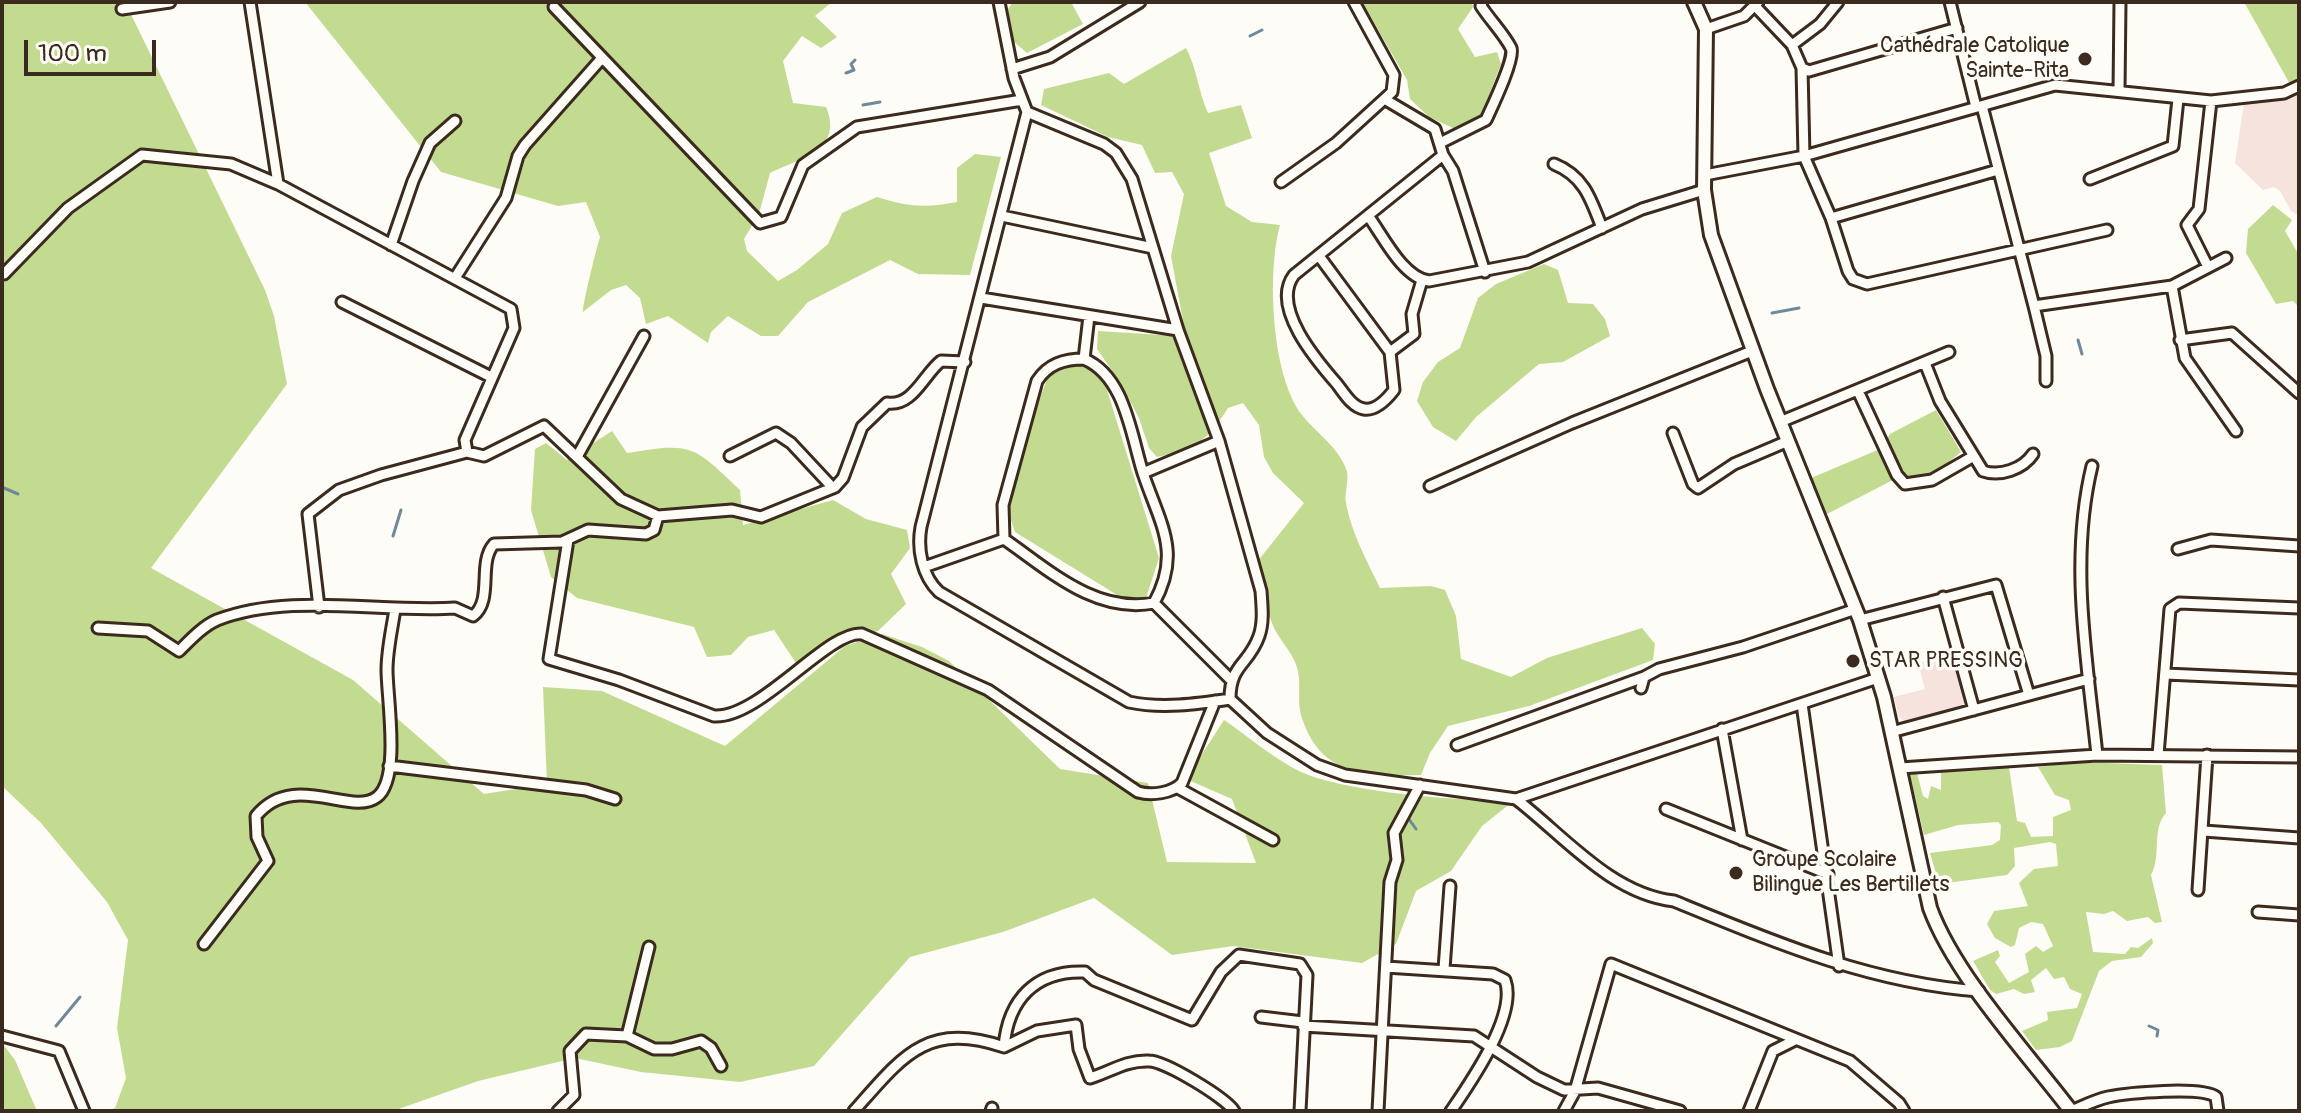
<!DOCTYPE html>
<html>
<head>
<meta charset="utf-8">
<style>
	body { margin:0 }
	#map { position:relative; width:2301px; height:1113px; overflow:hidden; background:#fdfcf7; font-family:Pangolin,sans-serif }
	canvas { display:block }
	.frame { position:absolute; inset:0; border:4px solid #3b2a1e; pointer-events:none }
	.scale { position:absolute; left:24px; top:40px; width:132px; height:36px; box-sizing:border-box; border:4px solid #3b2a1e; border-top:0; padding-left:10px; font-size:24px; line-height:28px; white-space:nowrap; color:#3b2a1e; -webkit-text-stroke:6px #fdfcf7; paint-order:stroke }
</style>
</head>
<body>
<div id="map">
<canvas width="2301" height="1113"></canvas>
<div class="frame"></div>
<div class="scale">100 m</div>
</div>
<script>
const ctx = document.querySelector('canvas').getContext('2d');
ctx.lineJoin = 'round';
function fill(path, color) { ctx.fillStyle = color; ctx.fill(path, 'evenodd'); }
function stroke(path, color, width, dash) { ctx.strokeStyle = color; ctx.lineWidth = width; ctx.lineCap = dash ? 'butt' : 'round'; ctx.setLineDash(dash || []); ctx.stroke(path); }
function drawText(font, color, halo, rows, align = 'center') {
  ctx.font = font + ' Pangolin,sans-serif'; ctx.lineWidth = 7; ctx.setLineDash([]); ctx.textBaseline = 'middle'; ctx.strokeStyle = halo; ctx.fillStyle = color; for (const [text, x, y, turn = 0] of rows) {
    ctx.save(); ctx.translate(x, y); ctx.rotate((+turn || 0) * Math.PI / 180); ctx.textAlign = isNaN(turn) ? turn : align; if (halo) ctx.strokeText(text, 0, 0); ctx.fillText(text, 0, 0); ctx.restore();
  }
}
fill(new Path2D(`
	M2299 93V216L2291 211 2280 191 2274 187 2263 190 2235 163 2244 103Z
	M1952 654 1966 699 1962 706 1904 721 1899 717 1894 697 1925 689 1918 663Z`), '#f6e3dd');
fill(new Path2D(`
	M2 2H125L265 290 274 316 287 384 151 568 353 680 484 794 547 784 543 687 602 691 725 746 845 646 882 634 922 647 949 661 1060 769 1148 783 1167 862 1256 863 1232 799 1186 779 1224 720C1249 737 1274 759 1301 772 1346 792 1467 803 1516 799L1482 826 1451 871 1416 891 1396 944 1362 963 1233 946 1172 955 1094 898 1003 932 910 957 814 1066 740 1082 641 1072 575 1058 478 1081 393 1111H107L115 1108 126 1078 117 1028 128 940 107 902 41 823 2 786Z
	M305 2H832L815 16 837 37 821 48 802 36 783 61 793 103 826 107C844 149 801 158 770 173L759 214 744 239 747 251 778 281 797 270 828 244 842 213 877 197C907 207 927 208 957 202V168L975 154 1001 157 970 275 918 274 890 260 808 302 778 336H761L728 316 711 332 708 343 668 316 646 324 640 298 626 285 611 290 583 312C582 307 597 246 600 237L586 202 558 206 441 172Z
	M1013 2H1071L1083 24 1027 53 1013 41 1008 9Z
	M1362 2H1471L1473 7 1458 29 1475 57 1497 52 1501 64 1480 119 1455 129 1429 117 1410 99 1407 80Z
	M2244 2H2296L2299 6V80L2291 86Z
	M1186 48C1197 68 1198 91 1208 113L1241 105 1252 138 1209 153 1226 206 1252 222 1280 225C1267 271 1271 375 1302 415 1316 433 1341 449 1347 472 1349 482 1344 493 1346 503 1351 532 1367 561 1380 588L1431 586 1445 590 1456 616 1461 659 1511 677 1547 658 1642 628 1655 644 1653 660 1529 706 1448 726 1430 753 1421 775C1365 776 1320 777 1301 715 1297 701 1301 685 1298 671 1294 652 1278 640 1272 623 1265 604 1263 582 1257 562L1304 503 1273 473 1264 457 1259 425 1243 403 1228 408C1207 441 1196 449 1157 457L1149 448 1139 418 1120 382 1097 349 1098 331 1162 335 1184 326 1171 256 1184 194 1172 172 1155 173 1142 145 1108 137 1041 105 1044 89 1109 73 1124 84Z
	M2273 205 2292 220 2285 231 2299 255V307L2293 301 2276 304 2246 253 2248 229Z
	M1544 264 1558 270 1568 303 1593 304 1605 319 1610 336 1563 362 1539 364 1476 417 1456 441 1433 427 1417 401 1423 382 1438 362 1460 348 1478 298 1496 284Z
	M1068 364 1089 367 1103 377 1159 558 1146 598H1122L1015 532 1008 511 1033 416 1049 374Z
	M1936 410 1961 452 1944 466 1903 488 1893 480 1827 514 1811 478 1880 449 1890 434Z
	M612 431 627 453C692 442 693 445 740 490L743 525 833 500 866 519 907 530 910 548 891 574 906 604 878 631 846 641 804 675 774 630 748 637 731 655 707 657 694 627 577 598 551 577 531 510 535 449 546 443 567 460Z
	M2076 762 2162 765 2166 813C2151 830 2162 855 2151 875L2162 922 2155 923 2148 917 2127 921 2113 911 2104 914 2086 912 2093 952 2125 954 2131 947 2138 948 2152 938 2153 943 2141 957 2112 961 2099 971 2072 1041 2060 1047 2036 1050 2022 1031 2048 1020 2047 1012 2077 1008 2082 994 2070 989 2064 977 2054 979 2046 968 2031 980 2035 992 2024 994 2014 989 1996 994 1990 990 1973 961 1998 950 2000 956 1995 962 2009 983 2029 972 2025 954 2036 946 2043 952 2053 946 2043 924 2031 922 2019 928 2015 945 2011 947 1995 938 1987 924 1994 911 2028 906 2019 883 2034 869 2058 866 2056 844 2050 842 2014 848 2015 866 2007 875 1939 884 1930 853 1992 845 2000 840 2001 825 1998 822 1958 825 1924 835 1910 775 1917 773 1923 796 1928 799 1931 786 1941 790V772L2009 767 2017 821 2025 823 2031 837 2053 836V817L2071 810 2069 800 2055 795 2038 767Z
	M2 1043 15 1060 37 1111H2Z`), '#c3db91');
stroke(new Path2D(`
	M1250 36 1262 30
	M846 73 854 70 851 64 855 60
	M863 105 880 102
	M1772 313 1799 308
	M2078 340 2082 354
	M4 488 18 494
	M393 536 401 510
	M1406 815 1416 829
	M56 1026 80 997
	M2149 1026 2158 1030 2157 1036`), '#6f899b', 3);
const minor = new Path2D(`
	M250 2 278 184
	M999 2 1014 78 1027 112 921 527C917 549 922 576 939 592L1129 702C1162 709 1197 704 1230 699
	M1950 2 1976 107
	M1755 6 1792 45 1802 68 1809 71 1957 28
	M554 7 760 223 781 217 803 165 857 127 1022 100
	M122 9 170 2
	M1706 29 1744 16 1758 2
	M1792 45 1820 24 1838 2
	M1802 68 1804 156 1831 218 1848 271 1853 279 1867 284 2107 230
	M1012 69 1050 57 1140 2
	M2119 91 2120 2
	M1982 106 2034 306 2172 286 2185 358 2236 431
	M1027 112 1104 144 1116 153 1132 179 1178 330 1219 441 1261 591C1262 606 1264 622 1259 636 1249 665 1230 664 1230 699L1267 733 1317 765 1345 775 1516 799 1878 678
	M1442 142 1486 120C1491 109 1516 57 1511 48 1504 34 1490 20 1481 6L1482 2
	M1443 155 1453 171 1485 272
	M1554 164C1584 176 1591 199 1602 228
	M1705 175 1804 156 2055 85 2211 101 2284 93 2299 86
	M2090 179 2173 146 2178 99
	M1281 182 1336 143 1392 92 1394 75 1354 2
	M1002 216 1153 248
	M1369 217C1383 236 1403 278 1429 281L1528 262 1642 209 1704 190
	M1831 218 1998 170
	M391 245 413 181 430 143 455 121
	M1319 256 1390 352 1394 390C1387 399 1376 411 1364 409 1352 407 1344 393 1337 384 1317 361 1270 307 1294 275L1443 155 1435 129 1386 100
	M2208 267 2187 225 2199 209 2211 101
	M4 274 68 208 142 155 231 164 278 184 511 309 514 328 465 440 467 452
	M455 278 506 198 518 156 525 145 602 58
	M2172 286 2226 258
	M981 298 1178 330
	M342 302 491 377
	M2034 306 2046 356V381
	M2180 340 2232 333 2299 393
	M1390 352 1414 334 1412 314 1422 280
	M1084 359 1089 316
	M1925 363 1940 401 1983 471C2000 477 2023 469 2033 454
	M1858 391 1897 475 1905 484 1932 480 1972 457
	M1780 422 1949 352
	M1673 433 1693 484 1698 488 1734 464 1788 441
	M578 455 644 336
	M730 456 776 433 791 443 833 488
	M2092 466C2069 561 2087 659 2097 755
	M1143 473C1131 435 1125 376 1084 359 1064 359 1048 364 1037 381L1003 505 1004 539C1049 570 1095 614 1154 603 1182 552 1160 524 1143 473L1219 441
	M1430 486 1572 423 1752 351
	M568 540 549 659 619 680 714 716C760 719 828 630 862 634L988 690 1138 792C1152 796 1172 793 1182 783L1215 701
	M2178 549 2211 540 2299 546
	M924 567 1004 539
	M1943 597 1974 710
	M1154 603 1230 679
	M319 607 308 514 339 490 381 475 467 452 484 456 544 426 621 499 658 516 732 510 761 517 835 487 843 478 862 427 887 403C913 407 924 374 941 361L965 362
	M1860 620 1996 585 2029 695
	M98 628 148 631 179 651C190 640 203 626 217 620 290 592 378 613 455 608L473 616C494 600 477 563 494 544L562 542 588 530 646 534 654 530 658 516
	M2166 674 2299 680
	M1641 688 1644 677 1659 669 1743 647 1856 609
	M1802 704 1839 966
	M1722 729 1742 840
	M1891 732 2089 679
	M1457 745 1644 677
	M2158 755 2170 609 2179 603 2299 608
	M389 766 586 790 615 799
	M1900 768 2097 755 2299 757
	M1178 788 1273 840
	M1516 799C1564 836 1611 894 1674 901 1774 942 1870 983 1979 991
	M1666 809 1828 874
	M2204 831 2299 838
	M2198 890 2207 755
	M2258 912 2299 915
	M204 944 268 861 257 837 256 816C293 770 351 817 377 797 401 779 387 698 387 670 387 650 392 629 395 609
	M1386 967 1493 974 1505 980C1518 1015 1470 1083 1451 1111
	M1444 969 1450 886
	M1261 1017 1303 1022
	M1303 1026 1474 1036 1537 1077 1564 1090 1598 1088 1680 1111
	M2 1036 59 1051 84 1111
	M627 1036 649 947
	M1004 1047C1008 1000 1035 970 1085 972L1094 980 1192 1020 1221 972 1239 955 1300 964 1307 975 1300 1111
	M1004 1047 1037 1031 1076 1025 1079 1049 1090 1078C1110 1072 1126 1060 1149 1061 1165 1061 1226 1098 1234 1111
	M558 1111 574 1095 570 1051 586 1034 627 1036 654 1049H672L701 1041 711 1048 721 1066
	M854 1111C902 1057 926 1021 1004 1047
	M991 1111 992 1108
	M1378 1111 1390 882 1397 860 1394 833 1420 785
	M1564 1111 1575 1091 1611 964 1850 1061 1899 1103 1904 1111
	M1749 1111 1773 1051 1795 1040
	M2071 1111C2083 1106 2095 1100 2108 1097 2127 1093 2202 1086 2216 1097L2218 1111`);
const secondary = new Path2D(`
	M1694 2 1706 29 1704 190 1711 235 1767 389 1860 620 1884 697 1930 908C1955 976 2027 1053 2071 1111`);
stroke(minor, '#3b2a1e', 15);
stroke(secondary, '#3b2a1e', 18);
stroke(minor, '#fdfcf7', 9);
stroke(secondary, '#fdfcf7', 12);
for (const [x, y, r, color] of [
	[2085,59,8,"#3b2a1e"],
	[1853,661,8,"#3b2a1e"],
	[1736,873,8,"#3b2a1e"]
]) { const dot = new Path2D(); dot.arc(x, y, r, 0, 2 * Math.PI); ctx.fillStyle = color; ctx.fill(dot); stroke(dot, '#fdfcf7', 3); }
drawText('22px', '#3b2a1e', '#fdfcf7', [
	["Cathédrale Catolique",2069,46,"right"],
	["Sainte-Rita",2069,71,"right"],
	["STAR PRESSING",1869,661],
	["Groupe Scolaire",1752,860],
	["Bilingue Les Bertillets",1752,885]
], 'left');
</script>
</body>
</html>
